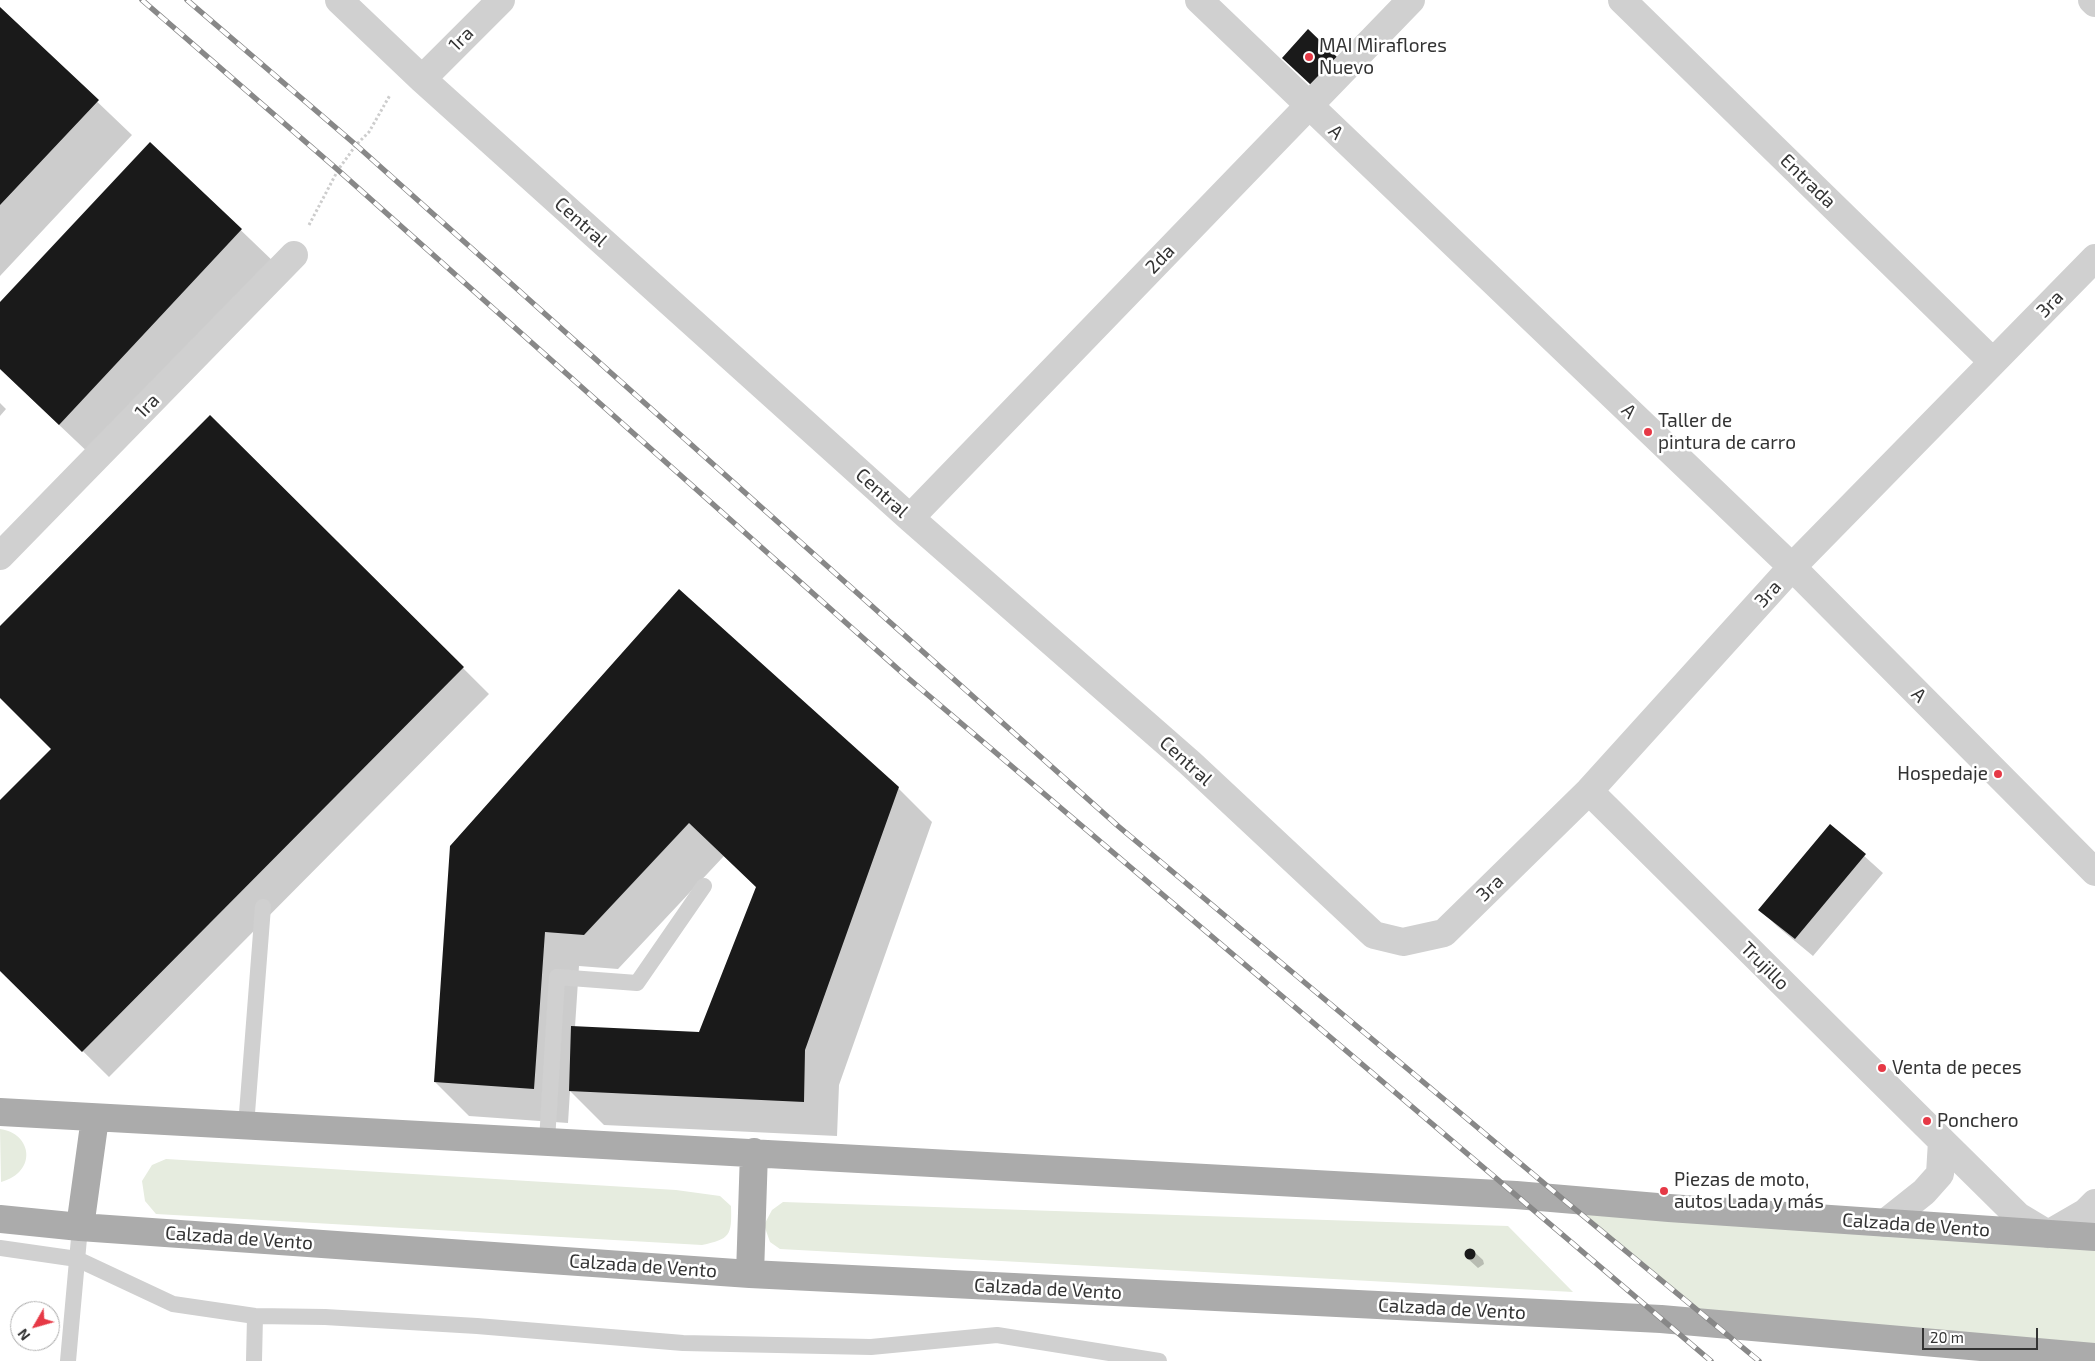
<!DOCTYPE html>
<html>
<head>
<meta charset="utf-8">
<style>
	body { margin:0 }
	#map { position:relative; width:2095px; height:1361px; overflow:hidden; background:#fff; font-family:"Exo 2",sans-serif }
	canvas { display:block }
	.north { position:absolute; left:10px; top:1301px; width:50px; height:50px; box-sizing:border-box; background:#fff; border:1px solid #adadad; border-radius:50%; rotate:232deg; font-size:14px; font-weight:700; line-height:20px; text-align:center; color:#333 }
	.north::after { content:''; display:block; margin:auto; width:18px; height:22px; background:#e63946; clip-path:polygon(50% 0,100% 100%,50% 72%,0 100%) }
	.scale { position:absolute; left:1922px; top:1328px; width:116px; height:22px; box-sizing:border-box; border:2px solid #333; border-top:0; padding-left:6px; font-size:15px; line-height:18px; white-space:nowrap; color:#333; -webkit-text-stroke:4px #fff; paint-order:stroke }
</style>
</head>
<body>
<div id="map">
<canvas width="2095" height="1361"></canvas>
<div class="north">N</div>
<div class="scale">20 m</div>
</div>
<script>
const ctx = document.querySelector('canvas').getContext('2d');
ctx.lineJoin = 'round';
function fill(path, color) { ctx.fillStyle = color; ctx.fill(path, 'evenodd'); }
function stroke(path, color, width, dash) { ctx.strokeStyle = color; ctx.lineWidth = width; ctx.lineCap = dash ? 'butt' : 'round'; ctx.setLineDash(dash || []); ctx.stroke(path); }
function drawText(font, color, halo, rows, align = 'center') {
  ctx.font = font + ' "Exo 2",sans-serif'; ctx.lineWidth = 5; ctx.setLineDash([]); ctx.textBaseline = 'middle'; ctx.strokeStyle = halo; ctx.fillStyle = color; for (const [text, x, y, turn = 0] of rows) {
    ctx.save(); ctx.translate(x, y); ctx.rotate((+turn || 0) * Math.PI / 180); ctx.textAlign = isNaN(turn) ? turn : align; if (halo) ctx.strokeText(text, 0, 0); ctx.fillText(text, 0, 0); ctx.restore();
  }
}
fill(new Path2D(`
	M0 1129C32 1133 38 1172 1 1182Z
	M166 1159 676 1190 720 1196 731 1206C732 1236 730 1239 702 1245L156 1214 145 1201 142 1181 152 1165Z
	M1564 1200 2095 1237V1357L1714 1325Z
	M783 1202 1508 1226 1573 1292 780 1249 770 1242 764 1225 772 1210Z`), '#e6ecdf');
fill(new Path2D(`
	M0 9 132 135 0 276Z
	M150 143 276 264 94 458 0 369V304Z
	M0 403 6 409 0 416Z
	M210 416 489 694 109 1077 0 969V802L53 749 0 696V627Z
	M898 788 932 822 839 1085 837 1136 604 1125 570 1091 568 1123 469 1116 435 1082 451 846ZM724 856 757 888 700 1033 575 1027 579 966 618 969Z
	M1831 826 1883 873 1813 956 1778 927 1760 910Z
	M1471 1249 1483 1260 1484 1264 1478 1268 1466 1257 1465 1253Z`), '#0003');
fill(new Path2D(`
	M0 7 99 100 0 205Z
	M1308 29 1337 57 1311 85 1282 58Z
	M150 142 242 229 59 425 0 369V302Z
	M210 415 464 667 82 1052 0 971V800L51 749 0 698V626Z
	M679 589 899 787 805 1050 804 1102 569 1091 571 1026 699 1032 756 887 689 823 584 935 545 932 534 1089 434 1082 450 846Z
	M1830 824 1866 854 1795 939 1758 910Z
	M1464.5 1254a5.5 5.5 0 1 1 11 0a5.5 5.5 0 1 1-11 0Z`), '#1a1a1a');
stroke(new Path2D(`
	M309 225 338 170 356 145 369 132 390 95`), '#cdcdcd', 3, [2.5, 2.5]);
stroke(new Path2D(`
	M246 1126 263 907
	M547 1141 557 977 637 983 704 886
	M0 1248 77 1259 173 1304 255 1316 325 1317 477 1326 683 1343 871 1347 997 1335 1159 1361
	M68 1361 80 1227
	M254 1361 255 1316`), '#d0d0d0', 16);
stroke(new Path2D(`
	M339 0 422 79 910 518 1190 763 1374 935 1403 942 1444 933 1589 791 1792 567 2095 258
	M1199 0 1792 567 2095 872
	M1622 0 1993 362
	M2092 0 2095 3
	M422 79 501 0
	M910 518 1411 0
	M0 556 294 255
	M1589 791 1942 1141 1940 1174 1924 1192 1885 1223
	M1942 1141 2018 1216 2048 1234 2086 1212 2095 1203`), '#d0d0d0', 28);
stroke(new Path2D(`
	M0 1112 1516 1195 1669 1208 2095 1237
	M0 1219 80 1227 750 1274 1661 1319 2095 1357
	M80 1227 95 1118
	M750 1274 754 1152`), '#ababab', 28);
const rail = new Path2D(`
	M142 0 338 170 908 678 1711 1361
	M187 0 356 145 1118 826 1564 1200 1759 1361`);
stroke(rail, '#888', 5.5);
stroke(rail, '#fff', 4, [11]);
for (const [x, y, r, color] of [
	[1309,57,5,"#e63946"],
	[1648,432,5,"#e63946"],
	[1998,774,5,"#e63946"],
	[1882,1068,5,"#e63946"],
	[1927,1121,5,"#e63946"],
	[1664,1191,5,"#e63946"]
]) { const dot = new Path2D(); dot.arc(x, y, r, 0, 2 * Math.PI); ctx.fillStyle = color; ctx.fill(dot); stroke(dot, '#fff', 2); }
drawText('19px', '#333', '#fff', [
	["1ra",461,39,-45],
	["A",1336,132,44],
	["Entrada",1808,181,44],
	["Central",581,222,42],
	["2da",1160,259,-46],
	["3ra",2050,304,-46],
	["1ra",147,406,-46],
	["A",1629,411,44],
	["Central",882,493,42],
	["3ra",1768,594,-48],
	["A",1919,695,45],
	["Central",1186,761,42],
	["3ra",1490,888,-44],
	["Trujillo",1765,966,45],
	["Calzada de Vento",1916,1225,4],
	["Calzada de Vento",239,1238,4],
	["Calzada de Vento",643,1266,4],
	["Calzada de Vento",1048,1289,3],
	["Calzada de Vento",1452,1309,3]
]);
drawText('19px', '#333', '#fff', [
	["MAI Miraflores",1319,46],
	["Nuevo",1319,68],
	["Taller de",1658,421],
	["pintura de carro",1658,443],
	["Hospedaje",1988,774,"right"],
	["Venta de peces",1892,1068],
	["Ponchero",1937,1121],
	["Piezas de moto,",1674,1180],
	["autos Lada y más",1674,1202]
], 'left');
</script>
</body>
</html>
